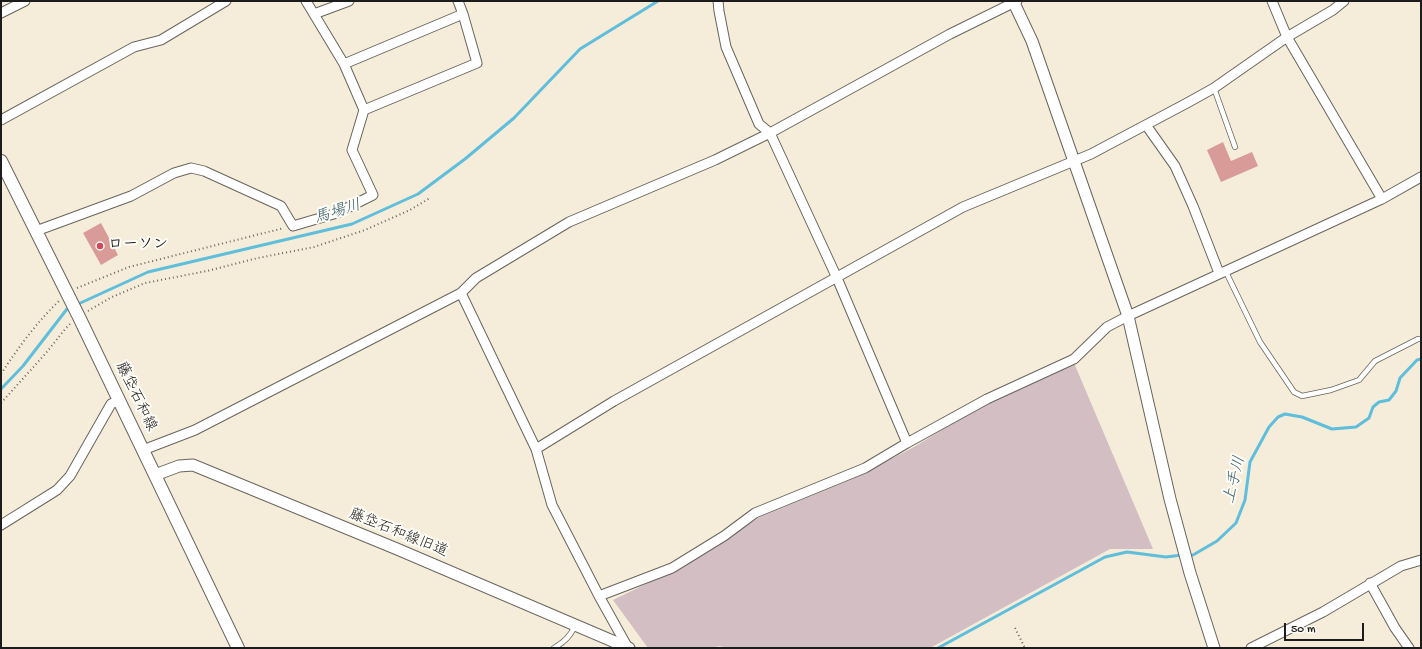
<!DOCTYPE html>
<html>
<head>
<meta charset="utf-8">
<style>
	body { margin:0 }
	#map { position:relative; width:1422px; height:649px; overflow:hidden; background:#f5edd9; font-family:"Gochi Hand",sans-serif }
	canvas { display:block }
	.frame { position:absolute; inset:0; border:2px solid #1c1c1c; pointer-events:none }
	.scale { position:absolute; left:1284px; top:623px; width:80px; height:18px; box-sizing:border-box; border:2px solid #1c1c1c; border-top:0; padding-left:5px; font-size:12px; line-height:14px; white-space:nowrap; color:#1c1c1c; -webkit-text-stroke:3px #fdfcf7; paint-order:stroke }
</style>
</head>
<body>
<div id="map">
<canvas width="1422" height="649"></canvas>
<div class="frame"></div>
<div class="scale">50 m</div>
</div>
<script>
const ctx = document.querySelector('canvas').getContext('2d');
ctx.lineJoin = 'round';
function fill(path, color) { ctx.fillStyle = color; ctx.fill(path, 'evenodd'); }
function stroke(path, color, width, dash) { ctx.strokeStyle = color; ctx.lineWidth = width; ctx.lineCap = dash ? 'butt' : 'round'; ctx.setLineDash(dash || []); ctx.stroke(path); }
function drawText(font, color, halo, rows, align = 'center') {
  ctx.font = font + ' "Gochi Hand","Klee One",sans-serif'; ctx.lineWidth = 4; ctx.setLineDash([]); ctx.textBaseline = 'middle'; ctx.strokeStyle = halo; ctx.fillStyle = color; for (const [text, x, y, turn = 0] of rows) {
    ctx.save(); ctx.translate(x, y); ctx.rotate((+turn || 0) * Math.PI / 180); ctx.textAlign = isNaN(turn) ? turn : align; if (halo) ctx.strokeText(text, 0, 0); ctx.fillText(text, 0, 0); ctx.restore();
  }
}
fill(new Path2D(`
	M1074 363 1153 549H1110L930 648H726L720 646 711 648H648L613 600 679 568 760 517 850 480 914 447 991 400Z`), '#d2bec3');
stroke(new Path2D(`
	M76 305 148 272 352 224 418 194 465 159 514 118 580 49 658 1
	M1 389 23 366 67 309 71 307
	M1188 555H1193L1217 541 1236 523 1245 500 1250 462 1269 427 1278 417 1285 414 1302 417 1332 429 1356 427 1369 418 1373 407 1379 402 1389 400 1396 391 1400 378 1417 360 1421 359
	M938 648 1105 557 1127 552 1166 557 1182 555`), '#5ebedc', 3);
fill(new Path2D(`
	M1223 142 1231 161 1252 152 1258 166 1221 182 1207 150Z
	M101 223 118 255 101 265 83 233Z`), '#d89b98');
const service = new Path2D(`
	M1214 88 1235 147
	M1225 270 1260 342 1294 392 1302 396 1331 390 1359 380 1375 361 1418 339H1421
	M554 648C564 642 571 636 575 625`);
const minor = new Path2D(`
	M718 1 719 11 726 47 759 124 770 133 837 278 907 443
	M1272 1 1287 37 1382 199
	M1 13 25 1
	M314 14 349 1
	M344 64 463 14
	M364 110 477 63 463 14 458 1
	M1 120 134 47 161 40 226 1
	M1146 125 1175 166 1193 206 1219 273
	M36 231 131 196 174 173 191 168 204 171 281 206 293 226 337 213 373 195 352 150 364 110 344 64 306 1
	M461 293 497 368 536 449 552 505 599 596 628 648
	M536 449 614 401 963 207 1091 154 1187 103 1214 88 1287 37 1333 10 1344 1
	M143 450 195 430 461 293 476 278 569 222 715 160 770 133 950 34 1017 1
	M1 525 57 490 70 476 111 404 119 400
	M1370 583 1395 628 1409 648
	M599 596 672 568 724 536 755 513 865 468 907 443 987 399 1074 359 1107 327 1128 316 1382 199 1421 177
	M1251 648 1323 612 1401 566 1421 560`);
const tertiary = new Path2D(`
	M1013 1 1032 41 1128 316 1170 499 1190 573 1214 648
	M155 475 179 466 193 465 397 549 629 648`);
const secondary = new Path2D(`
	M1 161 79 317 238 648`);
stroke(service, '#68655e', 6);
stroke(minor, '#68655e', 11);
stroke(tertiary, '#68655e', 13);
stroke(secondary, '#68655e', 14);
stroke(new Path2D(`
	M77 288 129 267 284 228
	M88 311 112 297 145 283 207 271 258 258 314 247 365 230 410 210 430 198
	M1 374C18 348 36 323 59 301
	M1 403 46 353 66 328 70 324
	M1015 628 1025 648`), '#68655e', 2, [1, 3]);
stroke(service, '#fff', 4.5);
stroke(minor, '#fff', 9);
stroke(tertiary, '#fff', 11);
stroke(secondary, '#fff', 12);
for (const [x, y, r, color] of [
	[100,246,4,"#d1495b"]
]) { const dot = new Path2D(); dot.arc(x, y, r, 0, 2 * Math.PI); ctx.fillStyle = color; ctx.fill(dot); stroke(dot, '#fdfcf7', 1.5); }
drawText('bold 15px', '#1c1c1c', '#fdfcf7', [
	["ローソン",108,246]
], 'left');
drawText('15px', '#1c1c1c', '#fdfcf7', [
	["藤垈石和線",135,397,64],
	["藤垈石和線旧道",398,534,22]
]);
drawText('italic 16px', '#365d69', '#fdfcf7', [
	["馬場川",338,213,-17],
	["上手川",1236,480,-76]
]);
</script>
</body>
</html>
